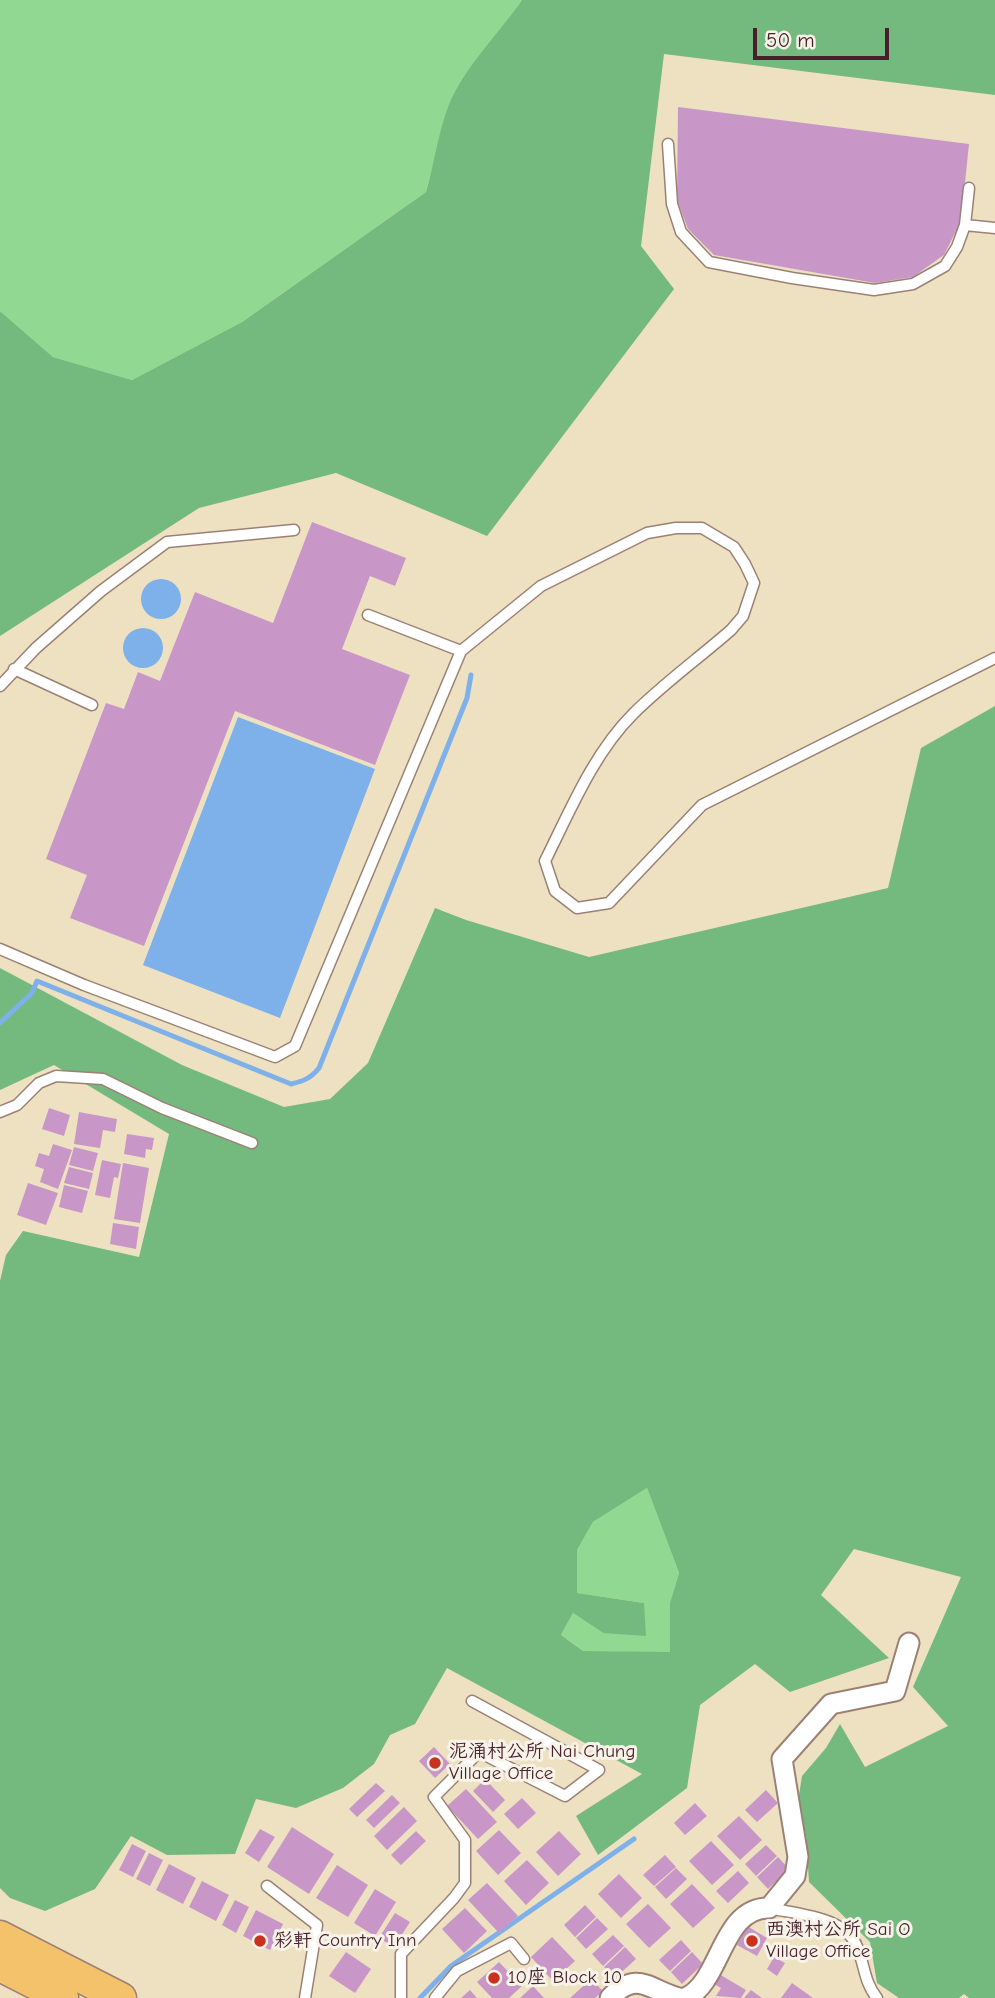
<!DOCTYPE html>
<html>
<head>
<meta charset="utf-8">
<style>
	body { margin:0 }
	#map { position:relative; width:995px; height:1998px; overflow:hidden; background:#eee1c1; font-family:"Comic Neue",sans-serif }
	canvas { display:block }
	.scale { position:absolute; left:753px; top:28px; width:136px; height:32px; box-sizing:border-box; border:4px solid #4a1f2b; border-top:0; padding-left:9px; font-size:21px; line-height:24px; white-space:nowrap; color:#4a1f2b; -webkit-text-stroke:5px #f7f3e8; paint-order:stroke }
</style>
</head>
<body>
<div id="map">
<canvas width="995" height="1998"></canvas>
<div class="scale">50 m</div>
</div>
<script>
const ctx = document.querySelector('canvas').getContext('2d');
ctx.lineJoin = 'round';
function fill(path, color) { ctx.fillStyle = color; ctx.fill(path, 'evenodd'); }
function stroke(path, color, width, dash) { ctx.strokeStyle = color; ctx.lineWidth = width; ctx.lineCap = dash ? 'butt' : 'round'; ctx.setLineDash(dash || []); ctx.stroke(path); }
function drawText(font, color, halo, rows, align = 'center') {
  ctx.font = font + ' "Comic Neue","LXGW WenKai TC",sans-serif'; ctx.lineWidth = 6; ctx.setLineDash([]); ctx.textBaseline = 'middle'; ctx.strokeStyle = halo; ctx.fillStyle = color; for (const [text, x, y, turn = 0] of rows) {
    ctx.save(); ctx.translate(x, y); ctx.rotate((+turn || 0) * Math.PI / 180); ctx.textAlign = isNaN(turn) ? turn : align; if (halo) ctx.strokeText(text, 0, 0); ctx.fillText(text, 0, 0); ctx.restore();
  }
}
fill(new Path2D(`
	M0 0H522L448 107 426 192 242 322 132 380 53 357 0 311Z
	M647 1488 679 1573 670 1604V1653L583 1651 561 1635 573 1613 603 1633 644 1603 576 1593 577 1550 593 1522Z`), '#91d993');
fill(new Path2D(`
	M522 0H995V95L664 54 641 246 674 289 487 536 336 473 199 508 0 636V311L53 357 132 380 242 322 426 192C434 164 438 134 448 107 464 67 498 35 522 0Z
	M995 706V1998H969L964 1994 959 1998H899L877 1983 870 1942 809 1882 806 1834 797 1808 802 1776 826 1748 840 1724 865 1767 948 1726 913 1687 961 1577 854 1549 821 1595 889 1658 790 1692 755 1664 700 1705 687 1788 598 1855 576 1816 642 1774 447 1668 415 1724 390 1735 374 1764 343 1788 296 1808 256 1799 235 1854 167 1855 131 1836 95 1889 45 1911 10 1898 0 1888V1281L6 1255 23 1231 139 1257 169 1134 54 1065 0 1090V968L182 1065 284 1107 330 1099 368 1063 435 908 466 920 589 957 888 888 921 748ZM647 1488 679 1573 670 1603V1652L583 1651 561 1635 573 1613 603 1633 646 1636 644 1603 577 1593V1550L593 1522Z`), '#74b97d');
fill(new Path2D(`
	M141 599a20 20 0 1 1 40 0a20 20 0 1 1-40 0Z
	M123 648a20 20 0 1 1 40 0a20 20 0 1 1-40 0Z
	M238 717 375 769 280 1018 143 965Z`), '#7eb0ea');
stroke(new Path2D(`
	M0 1023 32 993 37 981 291 1084C304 1081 311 1078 319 1068L467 698 471 675
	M420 1998 451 1966 634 1839`), '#7eb0ea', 5);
fill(new Path2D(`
	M678 107 969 144 961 221 944 255 913 277 875 283 714 255 688 229 677 200Z
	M312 522 406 558 395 586 370 576 342 649 410 675 375 765 235 711 144 946 70 918 87 875 46 859 106 703 124 709 138 672 160 681 195 592 273 623Z
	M49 1108 70 1115 64 1136 42 1129Z
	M79 1112 117 1119 115 1132 103 1130 100 1148 74 1144Z
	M127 1134 154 1138 152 1150 146 1149 145 1158 124 1154Z
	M53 1144 72 1150 58 1189 40 1182 44 1169 35 1166 39 1153 49 1156Z
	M74 1147 98 1153 93 1171 69 1165Z
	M102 1160 121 1164 118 1178 114 1177 110 1198 95 1195Z
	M123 1163 149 1168 140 1223 114 1219Z
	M69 1167 93 1173 89 1189 64 1183Z
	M28 1183 58 1193 46 1225 17 1215Z
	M64 1185 88 1191 82 1213 59 1207Z
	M113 1223 139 1227 136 1249 110 1244Z
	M434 1747 450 1764 435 1778 419 1761Z
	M485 1779 505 1800 493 1812 473 1791Z
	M376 1783 385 1791 357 1817 349 1809Z
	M466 1789 497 1822 478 1839 447 1806Z
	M766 1790 778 1803 757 1822 745 1810Z
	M392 1795 400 1803 374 1828 366 1820Z
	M522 1798 536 1813 518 1829 504 1814Z
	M695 1803 707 1816 685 1835 674 1823Z
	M404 1807 417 1821 387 1850 374 1836Z
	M739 1816 762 1840 740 1860 717 1836Z
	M292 1827 334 1854 309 1894 267 1867Z
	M260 1829 275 1837 259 1862 245 1853Z
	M499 1830 521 1853 498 1875 476 1851Z
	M416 1831 426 1841 401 1865 391 1855Z
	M559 1831 581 1854 558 1876 536 1852Z
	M711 1841 734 1865 712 1885 689 1861Z
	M132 1844 146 1851 133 1877 119 1870Z
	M766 1845 777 1856 756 1876 745 1864Z
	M149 1853 163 1860 150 1886 136 1879Z
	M665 1855 676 1867 654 1886 643 1875Z
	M778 1857 789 1869 768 1889 757 1877Z
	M527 1860 549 1883 526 1905 504 1881Z
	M169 1864 196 1878 183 1904 156 1890Z
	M337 1865 368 1885 348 1917 316 1898Z
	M676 1868 687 1879 666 1899 655 1887Z
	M738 1871 749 1883 728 1903 716 1891Z
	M619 1874 642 1898 621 1918 598 1894Z
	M202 1881 229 1895 216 1921 189 1907Z
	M487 1883 518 1916 499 1933 468 1900Z
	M692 1884 715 1908 693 1928 670 1904Z
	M375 1889 396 1902 375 1936 354 1923Z
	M235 1900 249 1907 236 1933 222 1925Z
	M648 1904 671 1928 649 1948 626 1924Z
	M585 1905 596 1917 575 1937 564 1925Z
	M465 1908 487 1931 464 1953 442 1929Z
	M256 1910 283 1924 270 1950 243 1936Z
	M395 1913 410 1922 394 1947 379 1938Z
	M597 1918 608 1929 586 1949 576 1938Z
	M747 1926 767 1938 757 1956 737 1945Z
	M613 1935 624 1946 603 1966 592 1954Z
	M552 1937 575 1961 553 1981 531 1957Z
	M681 1940 691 1951 670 1971 659 1960Z
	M625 1947 636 1959 614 1979 604 1967Z
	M346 1952 371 1969 355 1993 329 1976Z
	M692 1952 703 1964 682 1984 671 1972Z
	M774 1957 785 1963 777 1976 767 1969Z
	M499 1962 522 1986 509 1998H492L477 1982Z
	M719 1974 746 1990 741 1998 716 1996 721 1988 714 1984Z
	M591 1979 603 1991 595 1998H570Z
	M792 1983 813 1998H781Z
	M533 1986 544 1998H520Z
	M470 1990 477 1998H461Z
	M751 1990 762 1998H744Z`), '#c897c8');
const service = new Path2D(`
	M668 144 672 204 681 232 709 262 792 278 874 290 913 284 945 266 957 247 965 225 995 228
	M965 225 969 188
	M368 615 461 651
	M14 669 92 705
	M0 686 36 648 101 591 167 542 294 530
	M0 949 84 985 275 1057 295 1046 461 651 541 586 647 533 676 528H702L734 547 745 564 754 583 743 616 731 630C699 658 663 684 633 714 593 754 570 811 545 861L555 891 577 908 609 903 702 805 995 658
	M0 1112 17 1105 39 1083 56 1076 103 1079 162 1108 252 1143
	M267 1886 317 1925 305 1998
	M769 1908C800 1915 849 1916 859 1952 865 1969 865 1983 877 1998
	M401 1998V1954L454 1898 465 1883V1840L434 1797 479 1752 565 1796 599 1770 472 1701
	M435 1998 457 1971 511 1943 524 1959`);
const minor = new Path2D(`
	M610 1998C637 1969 649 1990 679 1998
	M685 1998C721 1984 721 1907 769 1908L795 1876 798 1857 782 1759 831 1704 895 1691 909 1643`);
const primary = new Path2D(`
	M0 1936 121 1998
	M0 1966 63 1998`);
stroke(service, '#9c8076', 13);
stroke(minor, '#9c8076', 23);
stroke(primary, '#9c8076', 33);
stroke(service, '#fff', 10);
stroke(minor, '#fff', 19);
stroke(primary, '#f4c26a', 30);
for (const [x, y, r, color] of [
	[435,1763,7,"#c8321e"],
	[260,1941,7,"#c8321e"],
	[752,1941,7,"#c8321e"],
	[494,1978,7,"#c8321e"]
]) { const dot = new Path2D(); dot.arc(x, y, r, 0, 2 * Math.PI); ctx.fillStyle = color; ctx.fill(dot); stroke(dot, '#f7f3e8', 2.5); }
drawText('19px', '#4a1f2b', '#f7f3e8', [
	["泥涌村公所 Nai Chung",449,1752],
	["Village Office",449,1774],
	["西澳村公所 Sai O",766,1930],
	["Village Office",766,1952],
	["彩軒 Country Inn",274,1941],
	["10座 Block 10",508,1978]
], 'left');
</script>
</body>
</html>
